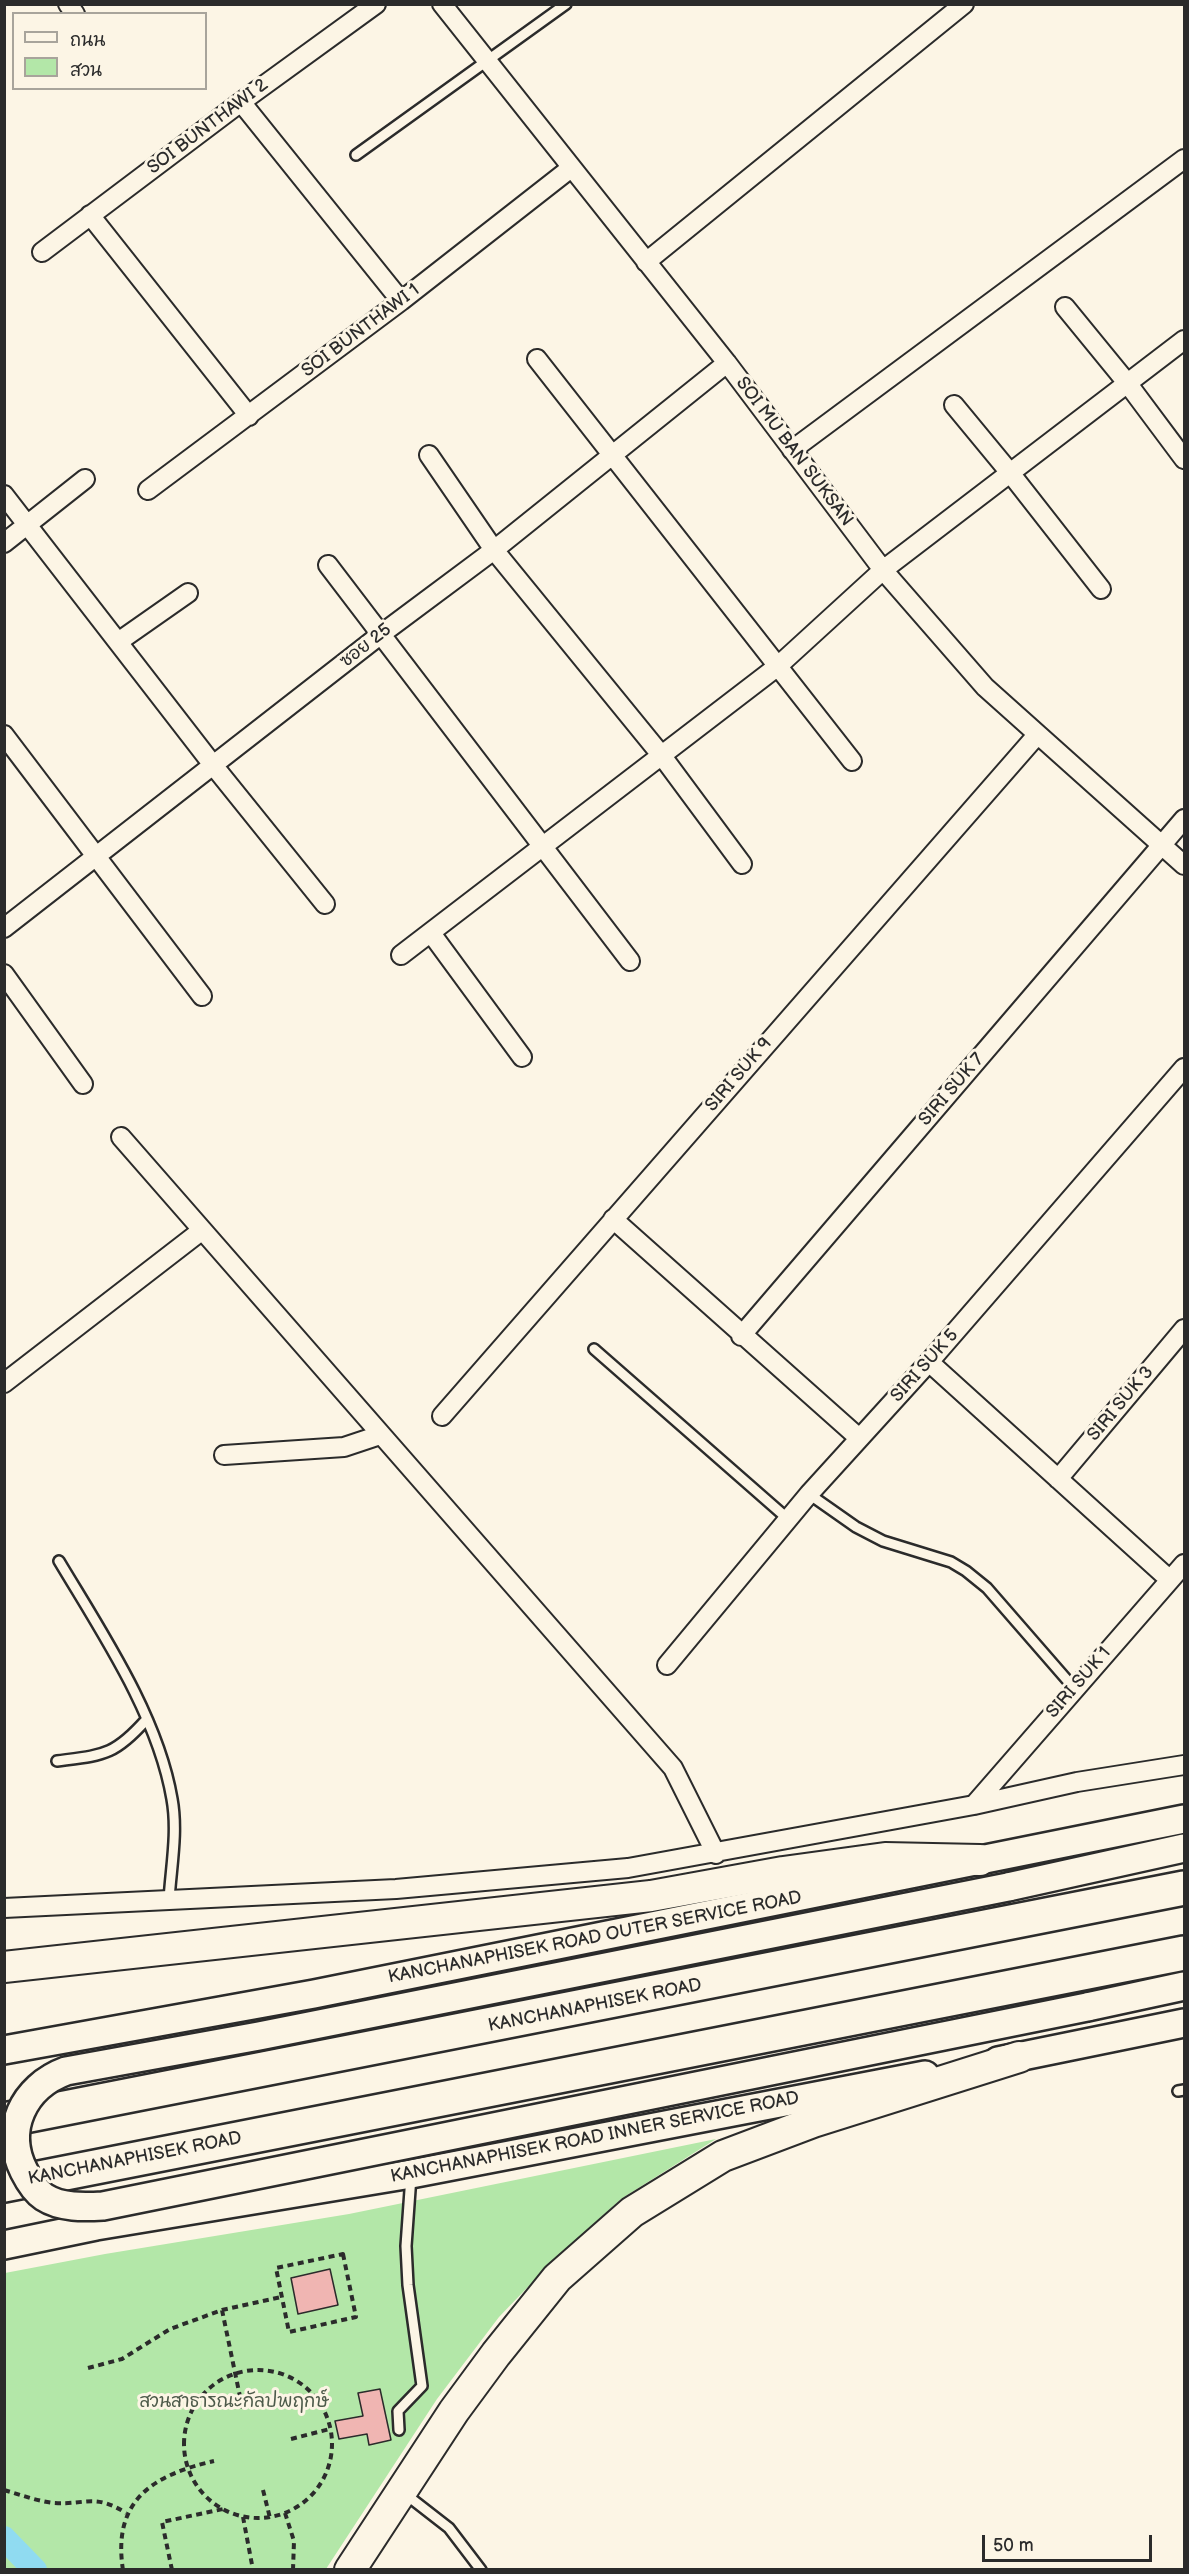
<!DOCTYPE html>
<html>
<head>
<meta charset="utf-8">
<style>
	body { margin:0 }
	#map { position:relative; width:1189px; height:2574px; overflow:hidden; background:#fcf5e5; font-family:"Balsamiq Sans","Playpen Sans Thai",sans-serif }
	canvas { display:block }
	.frame { position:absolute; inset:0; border:6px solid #2b2b2b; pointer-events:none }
	.legend { position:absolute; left:12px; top:12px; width:195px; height:78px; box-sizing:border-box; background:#fcf5e5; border:2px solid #a8a49b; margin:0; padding:8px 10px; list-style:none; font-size:18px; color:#2b2b2b }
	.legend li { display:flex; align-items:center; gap:12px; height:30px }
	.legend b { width:30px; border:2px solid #a8a49b }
	.scale { position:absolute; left:982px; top:2535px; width:170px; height:27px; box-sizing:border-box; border:3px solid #2b2b2b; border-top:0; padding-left:8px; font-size:18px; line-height:21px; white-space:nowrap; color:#2b2b2b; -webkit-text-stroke:4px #fcf5e5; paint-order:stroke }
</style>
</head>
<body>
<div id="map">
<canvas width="1189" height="2574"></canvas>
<div class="frame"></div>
<ul class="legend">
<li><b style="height:8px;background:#fcf5e5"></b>ถนน</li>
<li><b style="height:16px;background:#b3e7a8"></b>สวน</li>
</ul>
<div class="scale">50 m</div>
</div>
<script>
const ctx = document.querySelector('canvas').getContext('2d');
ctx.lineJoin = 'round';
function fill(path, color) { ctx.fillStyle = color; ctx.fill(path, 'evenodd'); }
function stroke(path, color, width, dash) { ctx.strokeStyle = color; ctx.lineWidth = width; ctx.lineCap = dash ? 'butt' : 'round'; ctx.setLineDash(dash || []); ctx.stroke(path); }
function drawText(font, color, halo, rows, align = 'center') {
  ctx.font = font + ' "Balsamiq Sans","Playpen Sans Thai",sans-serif'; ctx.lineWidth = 6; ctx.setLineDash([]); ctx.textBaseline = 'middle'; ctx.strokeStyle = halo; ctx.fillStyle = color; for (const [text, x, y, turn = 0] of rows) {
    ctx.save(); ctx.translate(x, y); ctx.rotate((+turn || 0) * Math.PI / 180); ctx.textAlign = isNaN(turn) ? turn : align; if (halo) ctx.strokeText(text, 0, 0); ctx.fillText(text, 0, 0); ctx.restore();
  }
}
fill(new Path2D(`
	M716 2139 621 2199 550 2264 499 2317 437 2399 326 2569 5 2570V2273L105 2254 349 2214Z`), '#b3e7a8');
stroke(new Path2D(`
	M4 2538 35 2570`), '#90dbf1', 24);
const building = new Path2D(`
	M330 2269 338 2305 298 2314 291 2278Z
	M380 2389 391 2440 369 2445 367 2434 339 2439 335 2421 363 2416 358 2393Z`);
fill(building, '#f0b5b2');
stroke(building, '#2b2b2b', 1.5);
const lane = new Path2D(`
	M356 155 566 4
	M594 1349 788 1519
	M809 1494 856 1527 883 1541 951 1562 966 1571 987 1588 1074 1688
	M59 1561C102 1633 158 1716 172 1799 178 1832 171 1867 169 1900
	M57 1761C103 1755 114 1756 146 1720
	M1178 2091 1184 2090
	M399 2430 398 2411 422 2386 408 2285 406 2246 411 2176
	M404 2493 449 2528 481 2570`);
const street = new Path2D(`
	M68 4 75 14
	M442 4 727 363 883 570 985 687 1184 865
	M241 102 401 301
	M90 215 249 416
	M42 252 241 102 376 4
	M646 262 964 4
	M1065 307 1128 384 1184 459
	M537 359 852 761
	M954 405 1011 474 1101 589
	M792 450 1184 159
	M429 455 494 550 662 756 742 864
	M148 490 401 301 571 168
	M4 495 213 765 325 904
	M4 543 85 479
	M328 565 630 961
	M118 642 188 593
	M4 735 202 996
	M4 928 380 635 494 550 727 363
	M431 933 522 1057
	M401 955 778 666 883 570 1184 340
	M4 974 83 1084
	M121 1137 673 1768 716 1854
	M613 1219 859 1438
	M741 1336 1184 819
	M929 1362 1170 1580
	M4 1383 201 1231
	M442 1416 1037 735
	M224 1455 344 1447 380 1435
	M1058 1479 1184 1329
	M667 1665 809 1494 929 1362 1184 1068
	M974 1805 1184 1564
	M4 1908 396 1889 628 1868 974 1805 1077 1782 1184 1765`);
const secondary = new Path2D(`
	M1008 1887 1184 1848
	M1087 2007 1184 1986
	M4 2050 314 1994 1184 1819
	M998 2061 1184 2023
	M4 2245 96 2226 411 2174 925 2075`);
const primary = new Path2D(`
	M4 1967 651 1896 783 1872 885 1858 980 1860
	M350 2570 454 2411 496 2354 557 2278 632 2212 723 2156 813 2122 1019 2057`);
const highway = new Path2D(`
	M4 2120 1184 1888
	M4 2185 1184 1953`);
stroke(lane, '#2b2b2b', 14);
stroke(street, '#2b2b2b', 22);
stroke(secondary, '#2b2b2b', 32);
stroke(primary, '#2b2b2b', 34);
stroke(highway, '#2b2b2b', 38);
stroke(new Path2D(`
	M343 2254 356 2317 289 2332 276 2268Z
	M222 2310 243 2411
	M88 2368 122 2359 170 2329 222 2310 281 2297
	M184 2444a74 74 0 1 1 148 0a74 74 0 1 1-148 0Z
	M291 2439 330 2429
	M4 2490C21 2495 37 2501 54 2503 87 2505 94 2493 126 2513
	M263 2490 270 2518
	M285 2513 294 2541 293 2570
	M243 2517 253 2570
	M123 2570C112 2500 153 2475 214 2461
	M172 2570 162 2522 223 2509`), '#2b2b2b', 4, [6, 4.5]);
stroke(lane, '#fcf5e5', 9);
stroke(street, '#fcf5e5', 18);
stroke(secondary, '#fcf5e5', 27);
stroke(primary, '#fcf5e5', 30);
stroke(highway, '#fcf5e5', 33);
const secondaryBridge = new Path2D(`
	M1008 1887 259 2036 66 2071C23 2087 3 2130 24 2171 29 2181 35 2191 44 2197 61 2208 84 2207 103 2206L1087 2007`);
stroke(secondaryBridge, '#2b2b2b', 32, []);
stroke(secondaryBridge, '#fcf5e5', 27);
drawText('18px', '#2b2b2b', '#fcf5e5', [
	["SOI BUNTHAWI 2",208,127,-37],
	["SOI BUNTHAWI 1",361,331,-37],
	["SOI MU BAN SUKSAN",794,452,53],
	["ซอย 25",366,646,-38],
	["SIRI SUK 9",739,1075,-49],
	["SIRI SUK 7",952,1090,-49],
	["SIRI SUK 5",925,1366,-48],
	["SIRI SUK 3",1121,1404,-50],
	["SIRI SUK 1",1079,1683,-49],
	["KANCHANAPHISEK ROAD OUTER SERVICE ROAD",595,1938,-11],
	["KANCHANAPHISEK ROAD",595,2006,-11],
	["KANCHANAPHISEK ROAD INNER SERVICE ROAD",595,2138,-11],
	["KANCHANAPHISEK ROAD",135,2159,-11]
]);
drawText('18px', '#4d5a4a', '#fcf5e5', [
	["สวนสาธารณะกัลปพฤกษ์",234,2402]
]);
</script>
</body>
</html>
